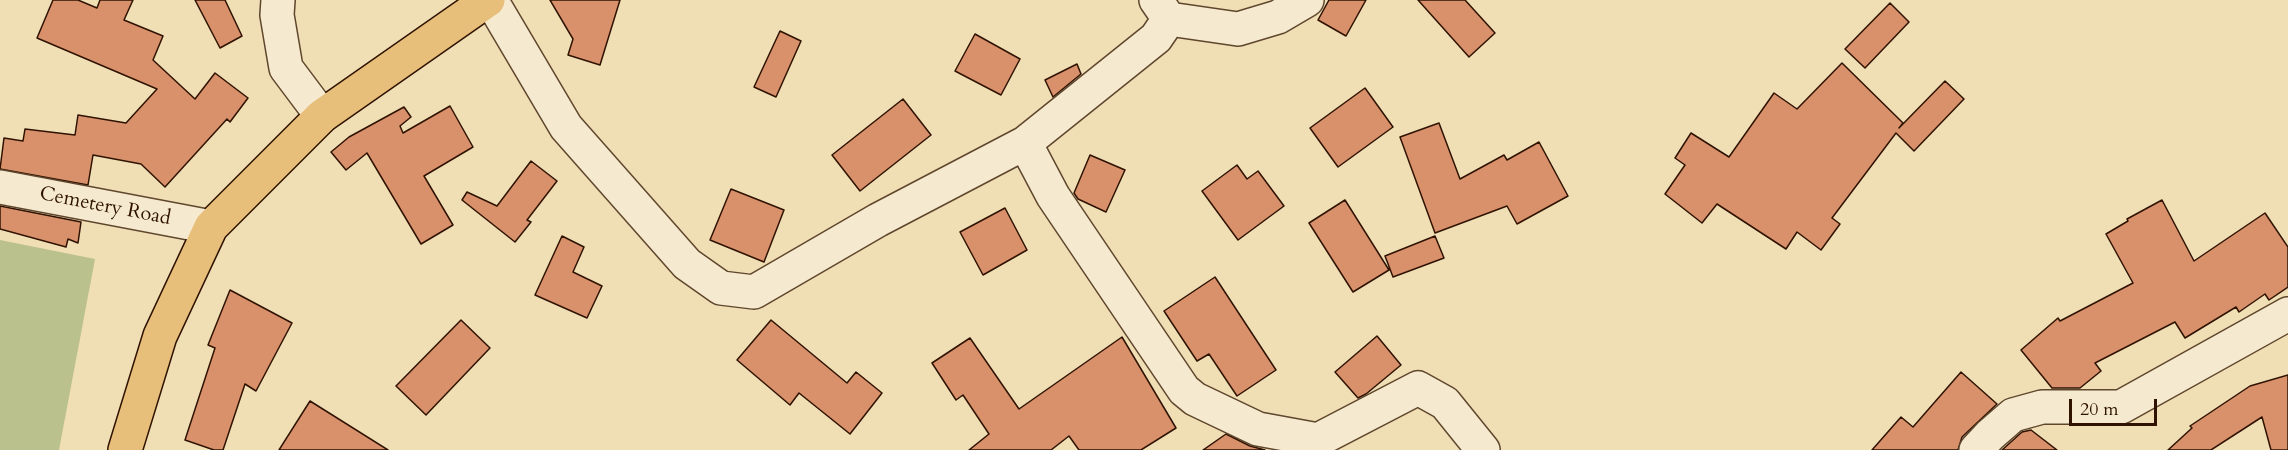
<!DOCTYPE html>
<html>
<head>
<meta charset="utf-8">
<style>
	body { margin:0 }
	#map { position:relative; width:2288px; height:450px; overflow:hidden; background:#f0deb5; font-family:Cardo,serif }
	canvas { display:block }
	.scale { position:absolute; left:2069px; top:399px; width:88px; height:27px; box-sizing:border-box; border:3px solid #2f1300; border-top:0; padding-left:8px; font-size:18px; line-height:21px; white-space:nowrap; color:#2f1300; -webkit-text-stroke:4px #f5eacf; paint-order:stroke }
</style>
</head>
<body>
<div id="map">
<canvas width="2288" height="450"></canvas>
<div class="scale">20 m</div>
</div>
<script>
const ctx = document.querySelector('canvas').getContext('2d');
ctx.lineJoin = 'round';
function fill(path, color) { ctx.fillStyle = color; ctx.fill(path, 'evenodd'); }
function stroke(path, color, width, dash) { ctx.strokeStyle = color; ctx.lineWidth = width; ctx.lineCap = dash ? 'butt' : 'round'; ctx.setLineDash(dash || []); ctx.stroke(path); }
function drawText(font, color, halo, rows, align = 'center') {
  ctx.font = font + ' Cardo,serif'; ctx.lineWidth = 5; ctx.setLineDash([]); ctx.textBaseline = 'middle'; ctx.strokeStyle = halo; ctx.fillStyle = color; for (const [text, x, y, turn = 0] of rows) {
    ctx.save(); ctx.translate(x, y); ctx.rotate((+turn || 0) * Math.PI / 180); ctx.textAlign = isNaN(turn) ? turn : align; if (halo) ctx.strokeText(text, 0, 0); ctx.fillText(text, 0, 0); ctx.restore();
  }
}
fill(new Path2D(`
	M0 240 95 259 59 450H0Z`), '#bbc18c');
const building = new Path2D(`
	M53 0H78L97 8 100 0H133L124 20 163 36 153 60 195 99 215 73 248 98 230 122 227 119 165 187 141 164 93 155 88 185 0 169 4 138 23 141 25 129 75 135 78 115 126 123 157 89 37 38Z
	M195 0H225L242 36 220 48Z
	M550 0H620L600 65 568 55 573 39Z
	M1329 0H1366L1346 36 1318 20Z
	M1418 0H1465L1495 33 1469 57Z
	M1890 3 1909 22 1865 68 1845 49Z
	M780 31 801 41 776 97 754 87Z
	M975 34 1020 59 1001 95 955 71Z
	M1842 63 1903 123 1899 128 1945 81 1964 99 1914 151 1896 133 1832 218 1840 224 1821 250 1797 232 1786 249 1717 204 1702 223 1665 194 1685 165 1675 158 1691 133 1729 157 1774 93 1797 109Z
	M1077 64 1081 74 1053 97 1045 80Z
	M1365 88 1393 127 1338 167 1310 128Z
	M903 99 931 135 860 191 832 155Z
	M450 106 473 147 424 176 453 225 421 244 367 153 346 170 331 152 349 137 404 107 411 117 400 126 403 133Z
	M1439 123 1460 179 1504 155 1507 160 1539 142 1568 196 1517 224 1507 206 1435 233 1400 137Z
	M1090 155 1125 170 1106 212 1078 199 1074 193Z
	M531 161 557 181 527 220 531 222 515 242 462 200 467 192 497 206Z
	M1237 165 1247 179 1258 171 1284 206 1238 240 1202 191Z
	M731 189 784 210 764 262 710 240Z
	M1345 200 1389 270 1353 292 1309 223Z
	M2162 200 2194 261 2265 213 2288 247V287L2269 300 2265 294 2239 312 2236 307 2185 338 2175 322 2095 363 2101 371 2080 388H2052L2021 350 2058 318 2060 321 2133 283 2106 234 2128 221 2127 219Z
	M0 206 81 222 78 243 68 239 66 247 0 229Z
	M1005 208 1027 250 983 275 960 232Z
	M562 236 584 247 573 272 602 286 587 318 535 295Z
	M1435 236 1444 258 1393 277 1385 256Z
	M1215 277 1276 370 1237 396 1209 354 1197 361 1164 311Z
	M230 290 292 323 256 391 245 384 223 450H214L185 440 215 348 208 345Z
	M461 320 490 348 426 415 396 386Z
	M771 320 847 383 856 372 882 393 850 434 799 393 790 405 737 360Z
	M1377 336 1401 365 1366 394 1358 398 1335 372Z
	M1122 337 1176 428 1141 450H1079L1069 436 1051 450H969L989 434 963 395 956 400 932 363 970 338 1019 409Z
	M1961 372 1997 404 1962 437 1958 450H1872L1901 417 1913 427Z
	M2288 375V450H2271L2262 417 2211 450H2168L2192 428 2190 426 2250 386Z
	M310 401 388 450H279Z
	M2031 430 2057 450H2002L2022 432Z
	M1226 434 1250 446 1265 450H1203Z`);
fill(building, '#d9916c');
stroke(building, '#2f1300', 1.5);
const street = new Path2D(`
	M278 0 277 15 286 68 322 116
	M491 0 566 127 687 264 721 288 754 292 878 220 1025 143 1156 38 1169 19 1156 0
	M1169 19 1238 29 1278 17 1307 0
	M1025 143 1053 196 1184 390 1195 399 1258 429 1318 440 1418 388 1445 403 1483 450
	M0 187 211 227
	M1976 450 1990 435 2013 415 2042 407H2121L2288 314`);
const primary = new Path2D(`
	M125 450 160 336 211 227 322 116 488 0`);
stroke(street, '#5f462d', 36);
stroke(primary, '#2f1300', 36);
stroke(street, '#f5eacf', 33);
stroke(primary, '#e8bf7a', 33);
drawText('20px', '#2f1300', '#f5eacf', [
	["Cemetery Road",105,207,11]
]);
</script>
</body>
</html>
